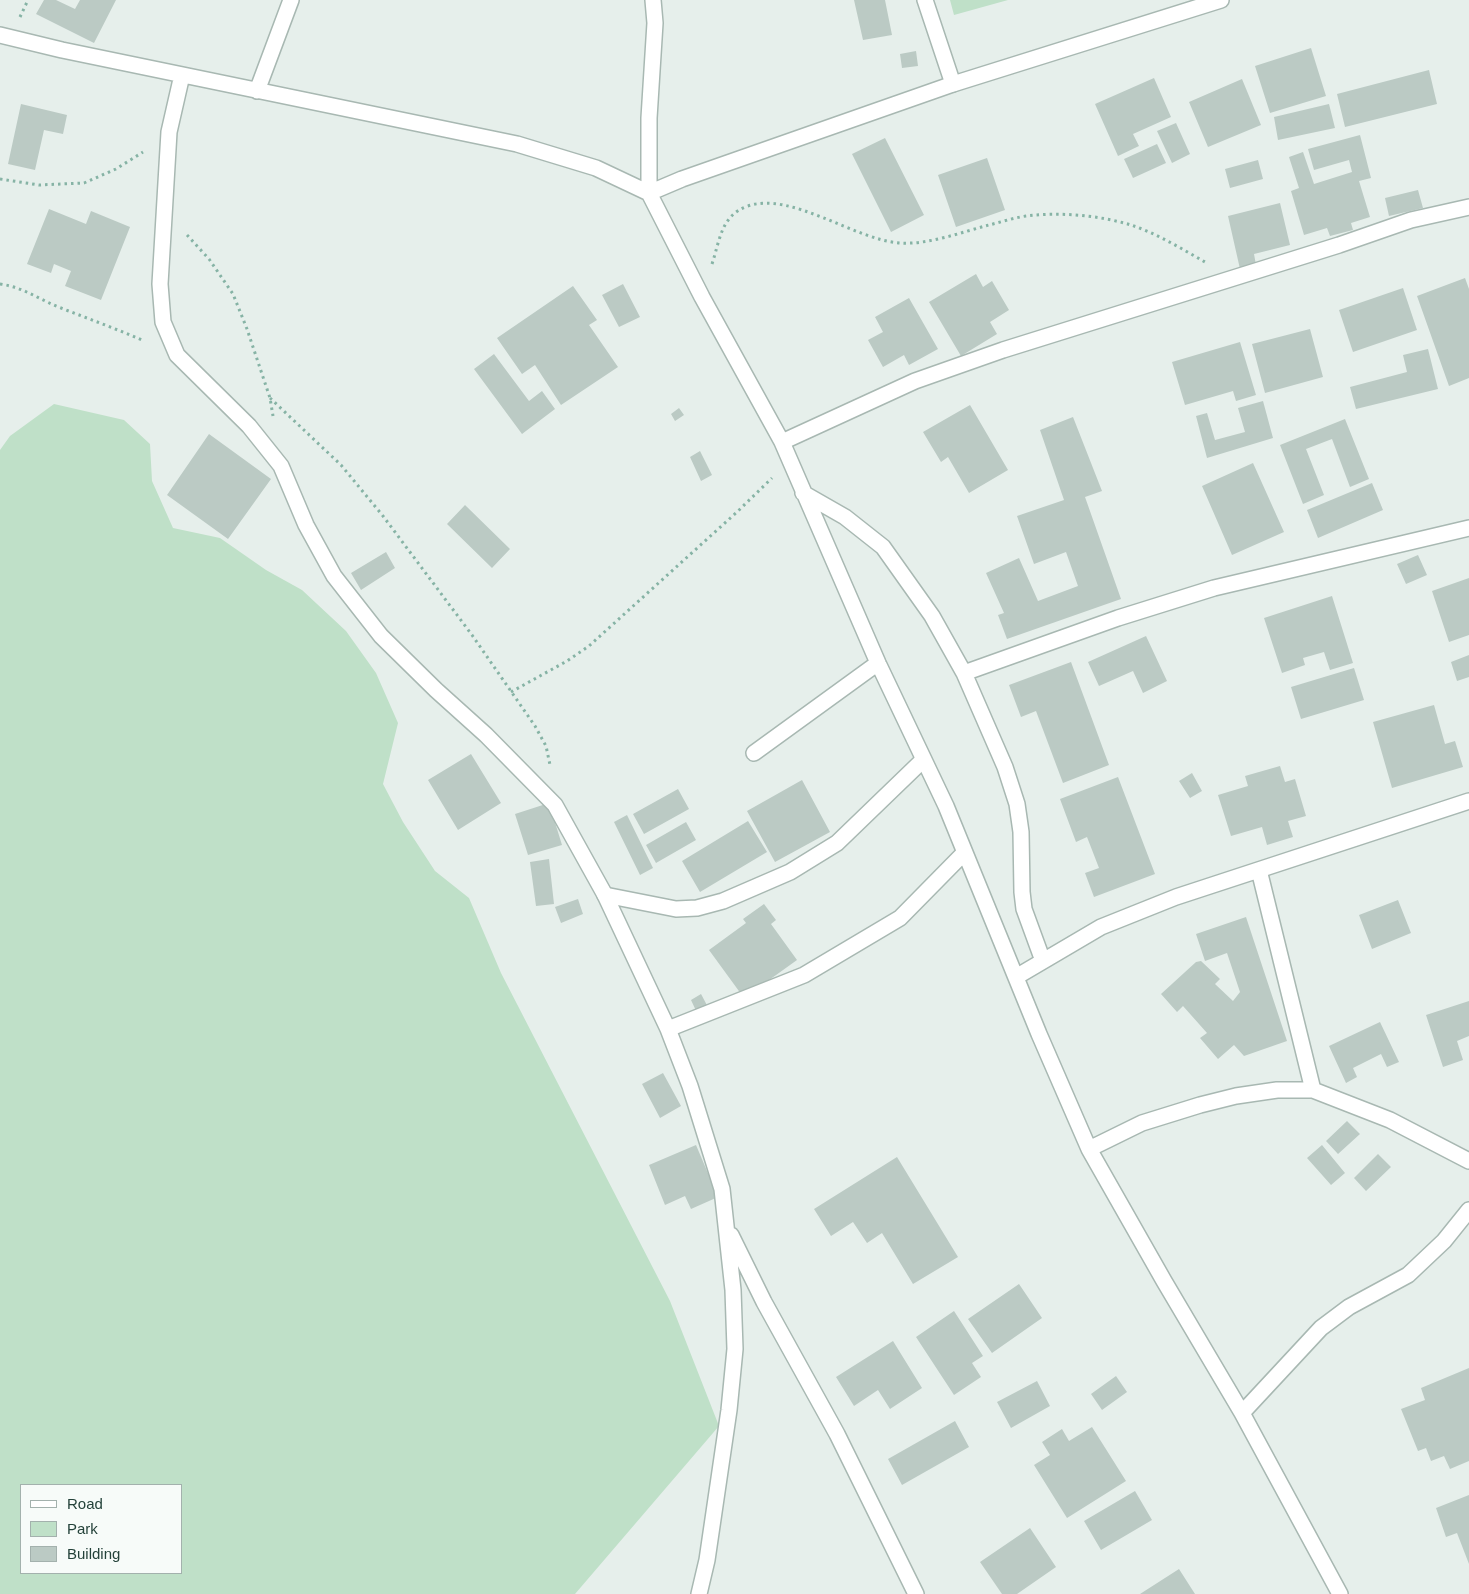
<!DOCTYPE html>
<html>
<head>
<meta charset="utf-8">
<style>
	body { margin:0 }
	#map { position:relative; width:1469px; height:1594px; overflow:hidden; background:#e6efeb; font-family:Helvetica,sans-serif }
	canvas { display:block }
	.legend { position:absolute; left:20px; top:1484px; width:162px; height:90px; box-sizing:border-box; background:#f7fbf9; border:1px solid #a3b1ad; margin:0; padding:6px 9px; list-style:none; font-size:15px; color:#24423a }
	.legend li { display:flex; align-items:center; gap:10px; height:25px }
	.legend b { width:25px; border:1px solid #a3b1ad }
</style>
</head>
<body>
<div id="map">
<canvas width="1469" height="1594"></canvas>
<ul class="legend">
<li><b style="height:6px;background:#fff"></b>Road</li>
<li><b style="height:14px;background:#bfe0c8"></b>Park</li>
<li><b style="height:14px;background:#bbcac4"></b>Building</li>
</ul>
</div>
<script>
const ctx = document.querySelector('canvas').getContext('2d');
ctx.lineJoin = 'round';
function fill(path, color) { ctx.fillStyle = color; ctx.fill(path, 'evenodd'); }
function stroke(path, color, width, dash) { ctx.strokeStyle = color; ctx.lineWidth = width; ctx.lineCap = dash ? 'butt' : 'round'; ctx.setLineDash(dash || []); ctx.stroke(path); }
fill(new Path2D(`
	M950 0H1008L954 15Z
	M54 404 124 420 150 444 152 481 173 528 220 538 266 570 302 590 346 631 376 673 398 723 383 784 403 822 435 871 469 898 501 973 670 1301 719 1426 575 1594H0V450L10 436ZM21 1485H181V1573H21Z`), '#bfe0c8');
fill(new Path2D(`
	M44 0H56L75 9 80 0H116L94 43 36 14Z
	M854 0H885L892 35 863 40Z
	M1311 48 1326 96 1270 113 1255 66Z
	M916 51 918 66 902 68 900 54Z
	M1429 70 1437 104 1345 127 1337 94Z
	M1154 78 1171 117 1133 134 1139 146 1118 156 1095 104Z
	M1242 79 1261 125 1208 147 1189 102Z
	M21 104 67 115 63 134 44 130 35 170 8 164Z
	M1329 104 1335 128 1278 140 1274 117Z
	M1176 123 1190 154 1172 163 1157 131Z
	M1360 135 1371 178 1359 181 1370 217 1351 223 1353 230 1330 236 1327 228 1304 235 1291 191 1299 188 1289 157 1303 152 1314 184 1352 172 1349 160 1314 170 1308 149Z
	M885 138 924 215 891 232 852 154Z
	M1157 144 1166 163 1133 178 1124 159Z
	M987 158 1005 210 956 227 938 175Z
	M1258 160 1263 179 1230 188 1225 169Z
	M1418 190 1423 208 1389 216 1385 198Z
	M1280 203 1290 245 1254 254 1256 265 1240 269 1228 216Z
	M49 209 86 224 91 211 130 227 101 300 65 286 71 271 54 264 51 273 27 264Z
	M976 274 983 287 992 281 1009 310 990 322 997 334 961 356 929 302Z
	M1465 278 1469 289V378L1449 386 1417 296Z
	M623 284 640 317 619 327 602 295Z
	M573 286 597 320 589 325 618 367 561 405 535 365 522 374 497 338Z
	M1403 288 1417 330 1353 352 1339 310Z
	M909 298 938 349 909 365 904 355 883 367 868 340 883 332 875 317Z
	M1310 329 1323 377 1265 393 1252 344Z
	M1240 342 1256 395 1236 401 1233 391 1185 405 1172 362Z
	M1428 349 1438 389 1356 409 1350 387 1407 372 1403 355Z
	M494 354 529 401 542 391 555 409 522 434 474 369Z
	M1263 401 1273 438 1207 458 1196 416 1207 413 1215 440 1245 432 1238 408Z
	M970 405 1008 470 969 493 948 457 941 462 923 432Z
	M679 408 684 415 675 421 671 414Z
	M1073 417 1102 491 1085 497 1121 599 1007 639 998 615 1004 613 986 573 1019 558 1038 601 1078 586 1066 552 1034 564 1017 516 1064 500 1040 430Z
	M1345 419 1369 479 1350 487 1332 439 1306 449 1324 495 1303 504 1280 445Z
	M209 434 271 479 228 539 167 495Z
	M700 451 712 475 701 481 690 457Z
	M1253 463 1284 532 1232 555 1202 486Z
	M1372 483 1383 510 1318 538 1307 510Z
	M465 505 510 549 492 568 447 524Z
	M386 552 395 568 361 590 351 573Z
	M1418 555 1427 575 1406 584 1397 564Z
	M1469 578V635L1449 642 1432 591Z
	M1332 596 1353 663 1330 670 1324 652 1303 658 1305 665 1282 673 1264 618Z
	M1146 636 1167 681 1143 693 1133 671 1099 686 1088 662Z
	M1469 655V677L1457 681 1451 662Z
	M1071 662 1109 765 1063 783 1036 711 1021 717 1009 685Z
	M1354 668 1364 700 1301 719 1291 687Z
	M1434 705 1445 744 1455 741 1463 767 1392 788 1373 722Z
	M471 754 501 803 458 830 428 780Z
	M1280 766 1285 782 1295 779 1306 816 1288 821 1293 837 1267 845 1262 827 1231 836 1218 795 1248 786 1245 776Z
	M1192 773 1202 791 1190 798 1179 781Z
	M1118 777 1155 874 1094 897 1085 873 1099 868 1087 837 1076 842 1060 799Z
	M802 780 830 832 775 862 747 811Z
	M678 789 689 809 644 834 633 814Z
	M549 803 562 845 528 855 515 814Z
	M627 815 653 868 640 875 614 822Z
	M748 821 767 852 700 892 682 861Z
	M686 822 696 840 656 863 646 845Z
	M549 859 554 904 536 906 530 862Z
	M578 899 583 914 561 923 555 907Z
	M1398 900 1411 933 1372 949 1359 915Z
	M764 904 776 920 771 924 797 960 744 998 709 950 746 923 743 919Z
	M1246 917 1287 1041 1244 1056 1234 1045 1218 1059 1200 1038 1207 1033 1183 1006 1177 1012 1161 994 1196 962 1201 961 1220 979 1215 984 1233 1001 1240 992 1227 953 1205 961 1196 934Z
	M701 994 709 1009 698 1015 691 1000Z
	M1469 1001V1036L1457 1041 1463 1060 1443 1067 1426 1015Z
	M1380 1022 1399 1062 1387 1067 1381 1054 1353 1068 1357 1077 1346 1083 1329 1046Z
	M663 1073 681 1106 660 1118 642 1084Z
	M1347 1121 1360 1134 1338 1154 1326 1141Z
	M696 1145 718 1197 691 1209 685 1196 665 1205 649 1165Z
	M1322 1145 1345 1173 1331 1185 1307 1158Z
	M1378 1154 1391 1167 1366 1191 1354 1178Z
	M897 1157 958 1257 913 1284 882 1233 867 1243 853 1222 831 1236 814 1209Z
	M1019 1284 1042 1318 992 1353 968 1319Z
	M954 1311 983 1356 972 1363 981 1377 954 1395 916 1337Z
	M893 1341 922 1388 890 1409 878 1390 854 1406 836 1377Z
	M1469 1368V1461L1450 1469 1444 1456 1431 1461 1426 1448 1418 1451 1401 1409 1425 1400 1421 1388Z
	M1116 1376 1127 1392 1102 1410 1091 1394Z
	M1037 1381 1050 1406 1011 1428 997 1402Z
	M955 1421 969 1447 902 1485 888 1459Z
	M1092 1427 1126 1481 1067 1518 1034 1465 1050 1455 1042 1442 1062 1429 1069 1441Z
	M1135 1491 1152 1520 1101 1550 1084 1521Z
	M1469 1495V1564L1457 1533 1446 1537 1436 1508Z
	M1030 1528 1056 1567 1017 1594H1002L980 1562Z
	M1179 1569 1195 1594H1140Z`), '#bbcac4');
const lane = new Path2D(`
	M925 0 953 84
	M605 895 676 909 697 908 723 901 790 872 837 843 923 760`);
const street = new Path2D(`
	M653 0 655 23 649 118V193L682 179 953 84 1221 0
	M0 35 62 50 517 144 596 168 649 193 702 297 782 442 878 663 946 806 1039 1034 1089 1149 1164 1281 1242 1413 1340 1594
	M182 75 169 132 160 284 163 322 177 355 249 426 281 466 306 525 334 576 381 636 436 690 486 735 555 805 605 895 668 1029 690 1086 722 1189 733 1290 735 1349 729 1410 707 1560 699 1594
	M257 91 291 0
	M782 442 915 381 1003 350 1339 245 1411 220 1469 207
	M803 493 845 517 883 547 932 616 964 673 1005 767 1017 804 1021 832 1022 892 1024 909 1043 961
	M964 673 1118 618 1214 588 1469 528
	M754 753 878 663
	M1259 870 1313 1090
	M1016 977 1101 927 1176 897 1469 801
	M668 1029 804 975 900 918 964 853
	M1089 1149 1142 1123 1200 1105 1236 1096 1277 1090H1313L1390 1120 1469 1161
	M731 1235 764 1302 837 1434 916 1594
	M1242 1413 1321 1328 1349 1307 1408 1275 1444 1241 1469 1210`);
stroke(lane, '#a8b8b2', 18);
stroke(street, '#a8b8b2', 18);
stroke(new Path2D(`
	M20 17 28 0
	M0 179 39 185 84 183 116 169 143 152
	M187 235 209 259 233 294 247 329 270 398 273 416
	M712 264C720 240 721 215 748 206 791 191 855 240 900 243 928 245 962 232 989 225 1001 222 1013 218 1026 216 1060 212 1098 215 1131 225 1156 233 1182 249 1205 262
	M0 284C23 287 40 300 61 308 89 319 117 329 144 341
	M270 398 341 465 383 516 472 635 535 726 546 746 550 765
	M511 692 567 661 589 646 737 512 772 478`), '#86b3a5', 3, [2.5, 4]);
stroke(lane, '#fff', 15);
stroke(street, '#fff', 15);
</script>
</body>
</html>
